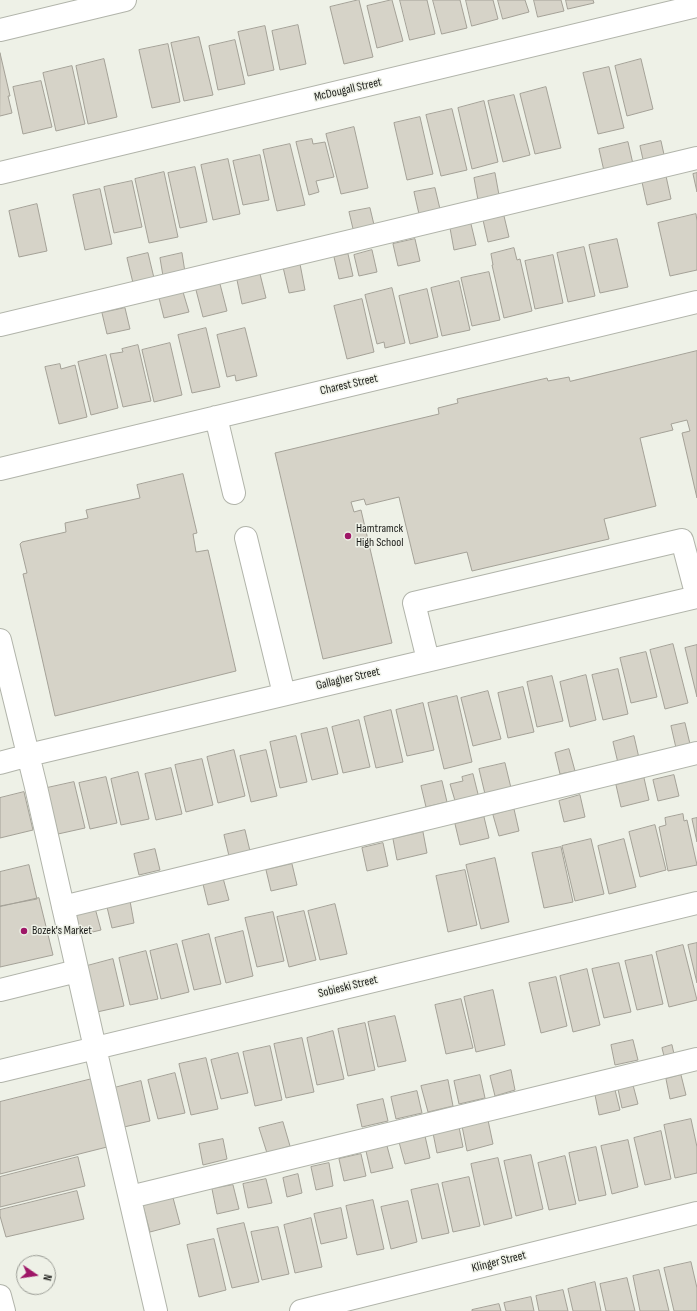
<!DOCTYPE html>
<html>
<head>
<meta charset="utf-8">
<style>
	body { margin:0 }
	#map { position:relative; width:697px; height:1311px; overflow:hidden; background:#eef1e7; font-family:"Sofia Sans Condensed",sans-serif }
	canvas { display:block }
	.north { position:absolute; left:16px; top:1255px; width:40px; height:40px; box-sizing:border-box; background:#eef1e7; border:1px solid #9a9c95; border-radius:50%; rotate:103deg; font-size:11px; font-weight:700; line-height:16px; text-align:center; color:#1b1c19 }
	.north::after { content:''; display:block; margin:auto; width:14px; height:18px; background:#9e1767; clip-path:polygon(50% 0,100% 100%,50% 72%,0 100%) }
</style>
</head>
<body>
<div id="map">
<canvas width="697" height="1311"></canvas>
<div class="north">N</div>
</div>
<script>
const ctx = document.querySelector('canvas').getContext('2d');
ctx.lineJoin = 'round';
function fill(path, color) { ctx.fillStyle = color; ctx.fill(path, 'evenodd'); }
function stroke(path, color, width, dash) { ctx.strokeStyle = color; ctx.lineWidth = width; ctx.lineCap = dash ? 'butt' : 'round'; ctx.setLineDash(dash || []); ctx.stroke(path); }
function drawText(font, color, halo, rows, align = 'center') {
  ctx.font = font + ' "Sofia Sans Condensed",sans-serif'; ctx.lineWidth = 3; ctx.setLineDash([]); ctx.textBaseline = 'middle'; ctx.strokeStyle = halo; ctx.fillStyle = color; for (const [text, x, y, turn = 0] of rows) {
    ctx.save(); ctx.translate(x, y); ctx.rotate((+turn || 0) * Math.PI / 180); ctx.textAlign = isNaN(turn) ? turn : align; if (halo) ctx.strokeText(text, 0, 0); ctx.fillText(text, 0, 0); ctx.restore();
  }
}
const building = new Path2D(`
	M359 0 373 57 344 64 330 7Z
	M392 0 403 41 377 48 367 6Z
	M400 0H427L435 34 410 40Z
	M433 0H460L467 28 442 34Z
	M466 0H493L498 19 472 26Z
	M498 0H525L529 12 503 19Z
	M534 0H561L564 11 538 17Z
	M566 0H593L594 3 568 9Z
	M298 25 306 64 280 70 272 31Z
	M265 26 274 70 248 76 238 32Z
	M199 37 213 95 184 101 171 43Z
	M235 40 245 84 218 90 209 46Z
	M168 44 180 102 152 108 139 50Z
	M0 53 10 96H8L12 113 0 116Z
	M104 59 117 117 88 124 76 66Z
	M641 59 653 109 627 116 615 66Z
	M72 66 85 124 56 131 43 73Z
	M609 67 624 128 598 134 583 73Z
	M41 81 52 127 23 134 13 87Z
	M546 87 561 148 535 154 520 94Z
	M514 95 530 155 503 162 488 101Z
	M484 101 498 162 472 169 458 108Z
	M452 109 467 170 441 176 426 115Z
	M420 117 433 174 407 180 394 123Z
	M354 127 368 188 341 194 326 134Z
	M312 139 313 144 325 142 334 177 316 181 319 192 309 195 296 142Z
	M661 141 665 159 644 164 640 146Z
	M628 142 633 164 604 171 599 149Z
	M290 144 305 205 277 211 263 150Z
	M260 155 269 200 243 205 233 161Z
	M228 159 240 214 213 220 201 165Z
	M195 167 207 222 180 228 168 173Z
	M164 172 178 237 149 243 135 179Z
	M495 173 499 195 478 200 474 178Z
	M697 173V192L693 174Z
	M666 176 671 199 647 205 642 182Z
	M132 181 142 227 114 233 104 187Z
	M435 188 440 209 419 214 414 192Z
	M100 189 112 244 85 250 73 195Z
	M37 204 47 251 19 257 9 211Z
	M370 208 375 229 354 233 349 212Z
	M696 214 697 221V270L670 276 658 223Z
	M504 216 509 237 488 242 483 220Z
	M471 224 476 245 454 250 450 228Z
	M415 239 420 261 398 266 393 244Z
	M617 239 628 287 600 293 589 245Z
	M584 247 595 296 568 302 557 253Z
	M514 248 517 260 520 259 532 311 504 318 492 265H493L491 254Z
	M372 250 377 272 359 276 354 255Z
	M148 253 154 278 133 283 127 258Z
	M182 253 185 272 163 276 160 258Z
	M348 254 353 276 339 279 334 257Z
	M553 255 563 303 535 309 525 261Z
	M300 264 305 290 289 293 283 267Z
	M489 272 500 320 472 326 461 278Z
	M260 274 266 298 242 304 237 280Z
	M459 281 470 330 442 336 431 288Z
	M220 284 227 311 203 317 196 290Z
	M392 288 405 343 385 348 384 342 377 344 365 295Z
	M427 289 438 337 410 344 399 296Z
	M183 292 189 312 164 318 159 298Z
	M362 299 374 352 347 359 334 306Z
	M125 308 130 329 107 334 102 313Z
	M206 328 220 387 192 393 178 335Z
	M245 328 257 376 236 381 235 375 227 377 217 335Z
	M170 343 182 395 154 402 142 350Z
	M138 345 151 401 123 407 110 354 123 352 122 349Z
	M697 351V498L682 433 690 431 687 420 671 424 673 430 640 438 656 506 604 519 609 539 472 571 467 552 415 564 399 497 366 505 364 499 351 502 354 512 361 510 392 643 323 659 275 453 439 414 438 408 458 403 457 399 547 378 548 381 569 377 570 381Z
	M106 355 118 408 91 415 78 362Z
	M60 364 61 369 75 365 87 417 59 424 45 367Z
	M183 474 197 533 193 534 196 552 208 550 236 671 55 716 23 574 27 573 20 544 22 542 66 532 65 523 88 518 86 510 140 498 137 485Z
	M673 644 688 703 665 709 650 650Z
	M697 645V697L685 648Z
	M646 652 657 697 631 703 620 658Z
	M618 669 628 714 603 720 592 675Z
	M586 675 596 720 570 727 560 682Z
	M552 676 563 721 537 727 527 682Z
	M523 687 534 732 508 738 498 693Z
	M488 691 501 739 473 746 461 698Z
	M457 696 472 762 444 769 428 703Z
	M423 703 434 750 407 756 396 710Z
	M391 710 403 762 376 768 364 717Z
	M359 720 370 767 343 773 332 727Z
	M685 723 690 744 676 748 671 726Z
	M327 728 338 774 312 780 301 734Z
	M296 736 307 782 280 788 270 742Z
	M634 736 639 758 618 763 613 742Z
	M569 749 575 771 560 774 555 753Z
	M234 750 245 796 218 803 207 757Z
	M266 750 277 796 251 802 240 756Z
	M202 759 213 805 186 812 175 765Z
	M505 763 511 788 485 794 479 769Z
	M171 768 182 814 156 820 145 774Z
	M138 772 149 819 121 825 111 779Z
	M473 774 479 798 456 804 450 784 463 781 462 777Z
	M674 775 679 796 658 801 653 780Z
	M106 777 117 823 90 829 79 783Z
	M644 778 649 800 621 807 616 785Z
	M442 781 447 802 426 807 421 786Z
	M74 782 85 828 58 834 47 788Z
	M24 792 33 830 0 838V798Z
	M580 795 585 817 564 822 559 801Z
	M514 809 519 831 499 836 493 815Z
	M683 814 684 821 687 820 697 865 668 871 659 827 666 825 665 818Z
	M484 817 489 838 460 845 455 824Z
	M697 818V842L692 819Z
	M655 825 666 870 640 877 629 832Z
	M245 830 250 851 229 856 224 835Z
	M423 832 427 853 397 860 393 839Z
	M591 839 604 894 575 901 562 846Z
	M624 839 636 887 609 894 598 846Z
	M383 843 388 866 367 871 362 848Z
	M561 847 573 902 544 908 532 853Z
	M155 849 160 870 139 875 134 854Z
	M495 858 509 922 481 929 466 865Z
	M292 864 297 885 271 891 266 870Z
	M29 865 37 899 0 906V872Z
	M465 870 477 925 448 932 436 876Z
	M223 878 229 900 208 905 203 884Z
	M39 898 53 955 0 967V907Z
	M130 901 134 923 112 928 107 907Z
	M335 904 347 954 320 960 308 911Z
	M95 908 101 930 80 935 75 913Z
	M304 911 316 960 289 967 277 917Z
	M273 912 284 961 257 967 245 918Z
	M243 931 253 976 226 983 215 938Z
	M209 934 221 984 194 990 182 941Z
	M697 943V983L688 945Z
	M177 944 189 992 161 999 150 951Z
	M683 945 697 1000 669 1007 656 952Z
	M146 951 158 999 130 1005 119 958Z
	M652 955 663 1004 637 1010 625 961Z
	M113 959 124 1006 97 1012 87 966Z
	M619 963 631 1012 604 1018 592 969Z
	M587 969 600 1025 573 1032 560 976Z
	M556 977 567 1026 541 1033 529 983Z
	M493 990 505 1045 476 1052 464 997Z
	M461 999 473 1048 446 1054 435 1005Z
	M395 1016 406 1061 378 1067 368 1022Z
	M365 1023 375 1070 348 1076 338 1029Z
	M333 1031 344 1079 317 1085 307 1038Z
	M302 1038 314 1092 286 1098 274 1044Z
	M633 1040 638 1060 615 1065 611 1045Z
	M672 1045 674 1054 664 1056 662 1048Z
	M270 1046 282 1100 255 1106 243 1052Z
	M238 1053 248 1093 221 1099 211 1060Z
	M206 1058 218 1109 191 1115 179 1064Z
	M511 1070 515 1090 495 1096 490 1076Z
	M175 1073 185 1113 158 1119 148 1080Z
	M480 1075 485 1098 459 1104 454 1081Z
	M681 1075 686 1095 670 1099 666 1079Z
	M92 1079 107 1147 0 1174V1102Z
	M448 1080 453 1106 428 1112 421 1086Z
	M141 1081 150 1121 124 1127 114 1088Z
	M633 1085 638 1104 622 1108 618 1089Z
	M615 1090 620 1110 599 1115 595 1095Z
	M417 1091 422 1113 396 1119 391 1097Z
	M383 1099 388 1121 362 1127 357 1105Z
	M691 1119 697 1147V1173L675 1178 664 1125Z
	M488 1120 493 1144 467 1151 462 1126Z
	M283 1122 290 1146 267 1153 259 1128Z
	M459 1127 463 1147 437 1153 433 1133Z
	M661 1131 671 1179 645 1185 634 1138Z
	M425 1136 430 1158 405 1164 399 1142Z
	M223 1139 227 1159 203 1165 199 1144Z
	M628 1140 638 1187 612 1194 601 1146Z
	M387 1146 393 1168 371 1173 366 1151Z
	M596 1147 606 1195 579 1201 569 1153Z
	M361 1154 366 1176 344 1181 339 1159Z
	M531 1155 543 1209 516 1216 504 1161Z
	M565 1156 576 1204 549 1210 538 1163Z
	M78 1157 85 1186 0 1207V1177Z
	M498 1158 512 1218 484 1225 471 1164Z
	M329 1163 333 1186 316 1190 311 1167Z
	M298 1174 302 1193 287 1197 283 1178Z
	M469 1177 480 1226 453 1232 442 1183Z
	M266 1179 272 1203 248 1208 243 1184Z
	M438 1184 449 1233 422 1239 411 1190Z
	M233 1185 239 1209 217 1214 212 1189Z
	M77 1191 84 1219 6 1237 0 1216V1210Z
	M172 1194 180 1224 150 1232 142 1202Z
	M373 1200 384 1249 357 1255 346 1206Z
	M408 1201 417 1242 391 1249 381 1207Z
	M341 1208 347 1238 321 1244 314 1214Z
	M311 1218 322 1267 295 1273 284 1225Z
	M244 1223 259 1282 232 1288 217 1229Z
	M278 1227 289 1274 262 1280 251 1232Z
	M214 1239 226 1290 199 1297 187 1245Z
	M691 1262 697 1288V1311H674L664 1268Z
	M659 1270 669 1311H640L633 1276Z
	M627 1278 635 1311H606L600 1284Z
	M595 1282 601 1311H573L568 1289Z
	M563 1290 568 1311H539L536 1296Z
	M531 1297 534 1311H506L504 1303Z
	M499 1304 501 1311H472V1310Z`);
fill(building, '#d6d3c8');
stroke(building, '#a4a197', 1);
const minor = new Path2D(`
	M0 30 125 0
	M0 173 697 6
	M0 325 697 158
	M216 417 234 493
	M0 469 697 302
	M246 538 284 694
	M0 640 36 787 95 1048 156 1311
	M428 660 414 603 682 540 697 597
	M0 763 37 753 697 597
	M63 907 697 753
	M0 990 77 971
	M0 1071 697 903
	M130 1197 697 1059
	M0 1296 4 1311
	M301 1311 697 1213`);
stroke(minor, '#b1b4aa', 24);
stroke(minor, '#fff', 22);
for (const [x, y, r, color] of [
	[348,536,4,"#9e1767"],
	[24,931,4,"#9e1767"]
]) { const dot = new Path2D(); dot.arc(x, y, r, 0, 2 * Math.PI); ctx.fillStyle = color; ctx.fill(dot); stroke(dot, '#eef1e7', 1.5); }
drawText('12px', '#1b1c19', '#eef1e7', [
	["McDougall Street",348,90,-13],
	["Charest Street",349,385,-13],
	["Gallagher Street",348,679,-13],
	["Sobieski Street",348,987,-14],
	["Klinger Street",499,1262,-14]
]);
drawText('12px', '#1b1c19', '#eef1e7', [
	["Hamtramck",356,529],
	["High School",356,543],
	["Bozek's Market",32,931]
], 'left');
</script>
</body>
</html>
